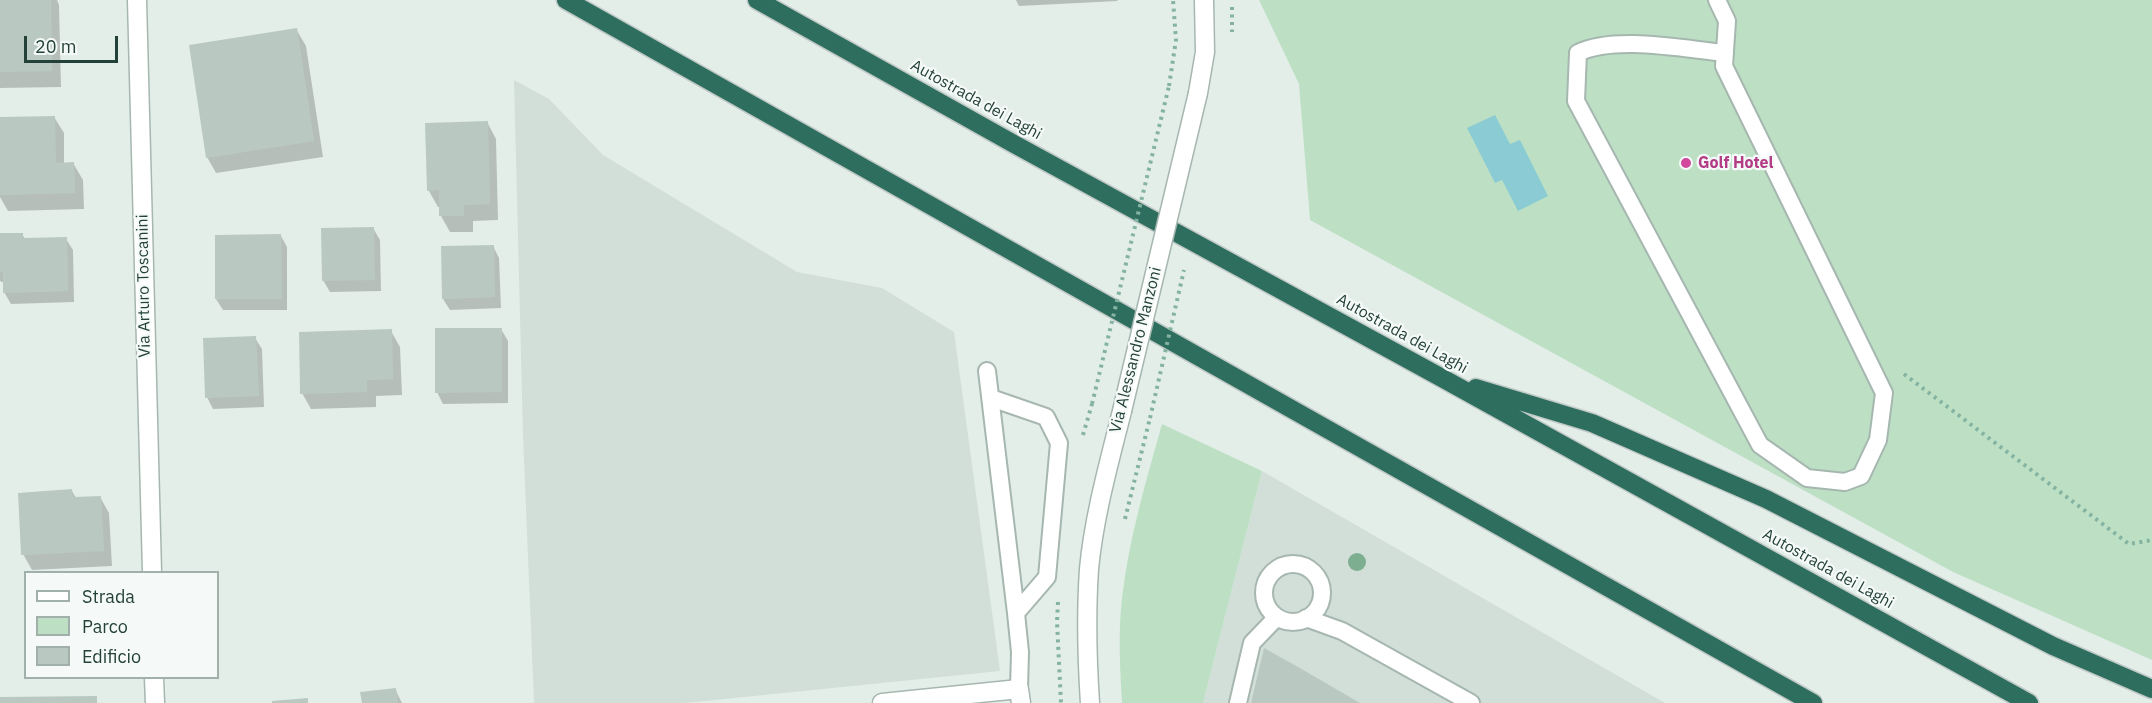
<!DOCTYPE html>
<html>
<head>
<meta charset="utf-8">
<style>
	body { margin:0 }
	#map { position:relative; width:2152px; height:703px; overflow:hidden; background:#e4eee9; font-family:"IBM Plex Sans",sans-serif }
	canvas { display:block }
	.legend { position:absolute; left:24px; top:571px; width:195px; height:108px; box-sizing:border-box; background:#f5faf8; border:2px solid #a1b0ab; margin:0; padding:8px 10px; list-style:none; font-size:18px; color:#234138 }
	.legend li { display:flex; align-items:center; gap:12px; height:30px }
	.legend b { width:30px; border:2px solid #a1b0ab }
	.scale { position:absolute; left:24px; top:36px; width:94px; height:27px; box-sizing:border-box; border:3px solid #234138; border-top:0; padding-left:8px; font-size:18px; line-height:21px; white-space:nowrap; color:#234138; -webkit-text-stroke:4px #f5faf8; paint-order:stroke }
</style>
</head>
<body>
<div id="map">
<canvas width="2152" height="703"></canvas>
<ul class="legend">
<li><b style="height:8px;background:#fff"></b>Strada</li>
<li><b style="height:16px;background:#bde0c5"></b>Parco</li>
<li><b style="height:16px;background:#b9c9c2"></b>Edificio</li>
</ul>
<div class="scale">20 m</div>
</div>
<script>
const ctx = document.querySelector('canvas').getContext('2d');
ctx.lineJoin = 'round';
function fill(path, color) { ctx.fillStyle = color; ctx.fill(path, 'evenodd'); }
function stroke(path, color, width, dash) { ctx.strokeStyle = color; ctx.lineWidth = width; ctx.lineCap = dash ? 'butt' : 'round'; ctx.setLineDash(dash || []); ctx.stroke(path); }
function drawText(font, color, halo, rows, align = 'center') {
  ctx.font = font + ' "IBM Plex Sans",sans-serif'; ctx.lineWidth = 4.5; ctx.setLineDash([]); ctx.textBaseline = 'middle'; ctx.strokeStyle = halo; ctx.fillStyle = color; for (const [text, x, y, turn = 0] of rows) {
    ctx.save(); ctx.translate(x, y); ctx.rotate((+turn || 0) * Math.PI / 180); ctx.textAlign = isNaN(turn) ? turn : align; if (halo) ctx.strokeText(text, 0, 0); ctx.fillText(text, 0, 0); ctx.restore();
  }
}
fill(new Path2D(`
	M514 80 549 99 603 155 797 272 882 288 954 332 1000 671 685 703H534L523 435Z
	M1262 471 1665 703H1203Z`), '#d2ded8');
fill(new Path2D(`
	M1259 0H2152V660L1953 572 1310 220 1299 84Z
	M1162 424 1262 471 1203 703H1122C1120 668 1118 633 1122 598 1129 538 1146 481 1162 424Z`), '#bde0c5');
fill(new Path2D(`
	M1495 115 1510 144 1520 140 1548 196 1518 211 1502 180 1495 183 1467 128Z`), '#8bcbd4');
fill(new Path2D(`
	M0 0H57L59 5 61 87 0 88Z
	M1016 0H1117L1118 1 1019 6Z
	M296 29 306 46 323 157 216 173 207 157Z
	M54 117 64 133V164L73 163 83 180 84 209 8 211 0 197V119Z
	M487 122 496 139 498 220 473 221V232H450L441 216V207H438L429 191Z
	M373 228 380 240 381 291 330 292 323 280Z
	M22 234 25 239H66L73 250 74 302 11 304 4 292V283L0 281V235Z
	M281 236 287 247V310H223L216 299Z
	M493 246 499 258 501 308 450 310 443 299Z
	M501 329 508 341V403L443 404 437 392Z
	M391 331 400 347 402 395 376 396V407L311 409 302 393Z
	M255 338 262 349 264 407 213 409 207 397Z
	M72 491 76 498 100 497 109 513 112 566 32 570 23 554Z
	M395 689 402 703H363Z`), '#0003');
fill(new Path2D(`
	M0 0H51L52 71 0 72Z
	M297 28 314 141 206 158 189 45Z
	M55 116 56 163 74 162 75 193 0 195V117Z
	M488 121 490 204 464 205V216H439V190L427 191 425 123Z
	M374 227 375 280 322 281 321 228Z
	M0 233H23V238L67 237 68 291 3 293V272H0Z
	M281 234 282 299H215V235Z
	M494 245 495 297 442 299 441 246Z
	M435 328H502V392L435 393Z
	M392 329 393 379 367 380V392L300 394 299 332Z
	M256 336 259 396 205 398 203 338Z
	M72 489 73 497 101 496 104 551 21 555 18 493Z
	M1264 648 1298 667 1360 703H1251Z
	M396 688 398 703H362L360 692Z
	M97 696V703H0V697Z
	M308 698V703H272V701Z`), '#b9c9c2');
const service = new Path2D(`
	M1717 0 1727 21 1724 66 1884 393 1878 440 1861 476 1845 482 1807 478 1760 445 1576 101 1578 53C1615 35 1683 49 1725 53
	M987 371 1016 613 1020 652 1019 689
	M991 398 1046 417 1059 443 1047 577 1016 613
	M1264 593a29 29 0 1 1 58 0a29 29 0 1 1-58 0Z
	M1306 618 1342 631 1471 703
	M1238 703 1252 643 1277 617`);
const minor = new Path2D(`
	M137 0 152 572
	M1198 93 1205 52 1204 0
	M154 678 155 703
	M882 703 1019 689 1021 703
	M1090 703C1087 658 1086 614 1089 569 1094 516 1109 463 1122 411`);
const motorway = new Path2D(`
	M566 0 1813 703
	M757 0 1014 144 1442 378 2029 703
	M1476 388 1592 423 1766 499 2053 646 2152 689`);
stroke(service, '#a6b7b0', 20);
stroke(minor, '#a6b7b0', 21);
stroke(motorway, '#c1cac7', 21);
stroke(new Path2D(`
	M1232 7V32
	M1169 86 1176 40 1173 0
	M1904 374 2129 544 2152 540
	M1083 435 1092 404
	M1125 519 1150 418
	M1058 602 1057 622 1061 703`), '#84b3a2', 4, [3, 4.5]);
stroke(service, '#fff', 16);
stroke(minor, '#fff', 18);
stroke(motorway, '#2e6e5f', 18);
const minorBridge = new Path2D(`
	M1122 411 1198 93`);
stroke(minorBridge, '#a6b7b0', 21, []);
stroke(new Path2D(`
	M1092 404 1169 86
	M1150 418 1184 270`), '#84b3a2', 4, [3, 4.5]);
stroke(minorBridge, '#fff', 18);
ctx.fillStyle = '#7eae90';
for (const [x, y] of [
	[1357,562]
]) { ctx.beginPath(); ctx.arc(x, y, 9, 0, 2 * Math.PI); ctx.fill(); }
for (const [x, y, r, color] of [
	[1686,163,6,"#d1479c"]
]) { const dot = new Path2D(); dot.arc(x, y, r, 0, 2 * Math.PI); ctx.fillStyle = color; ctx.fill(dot); stroke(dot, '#f5faf8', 2); }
drawText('16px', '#234138', '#f5faf8', [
	["Autostrada dei Laghi",976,100,29],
	["Via Arturo Toscanini",144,286,-91],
	["Autostrada dei Laghi",1402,334,29],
	["Via Alessandro Manzoni",1136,350,-76],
	["Autostrada dei Laghi",1828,569,29]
]);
drawText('bold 16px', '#b23c85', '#f5faf8', [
	["Golf Hotel",1698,163]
], 'left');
</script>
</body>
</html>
